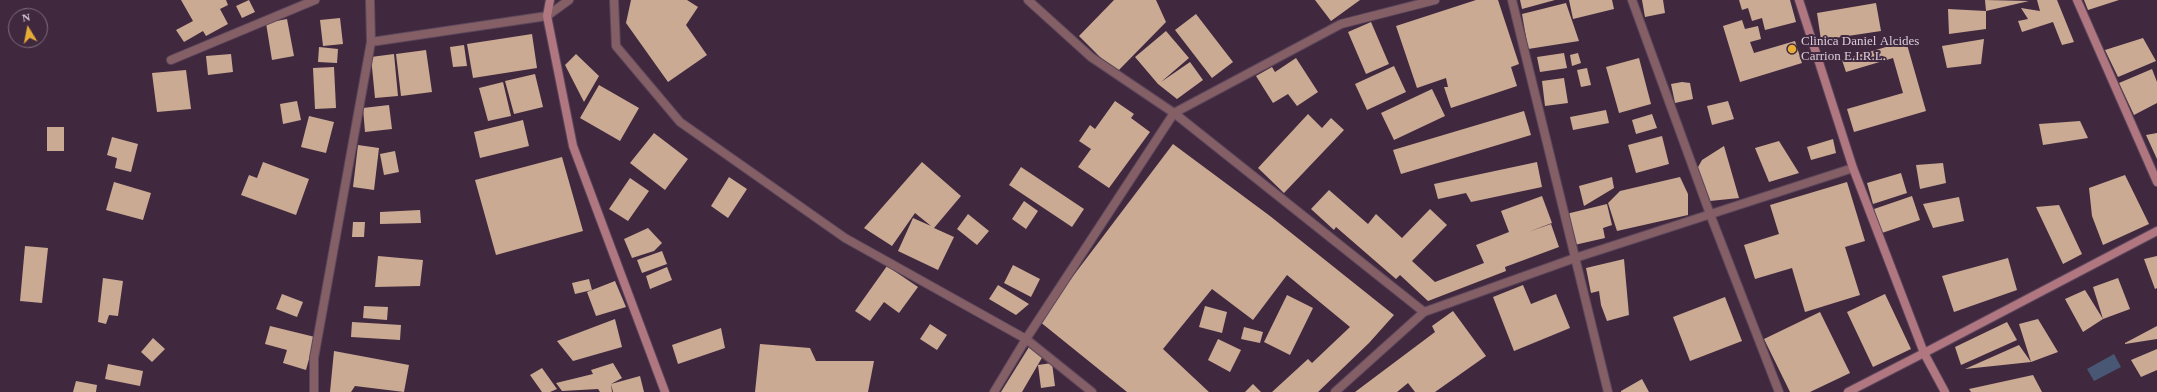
<!DOCTYPE html>
<html>
<head>
<meta charset="utf-8">
<style>
	body { margin:0 }
	#map { position:relative; width:2157px; height:392px; overflow:hidden; background:#40293f; font-family:"Times New Roman",serif }
	canvas { display:block }
	.north { position:absolute; left:8px; top:8px; width:40px; height:40px; box-sizing:border-box; background:#40293f; border:1px solid #7e6a7d; border-radius:50%; rotate:350deg; font-size:11px; font-weight:700; line-height:16px; text-align:center; color:#daccda }
	.north::after { content:''; display:block; margin:auto; width:14px; height:18px; background:#e6ac36; clip-path:polygon(50% 0,100% 100%,50% 72%,0 100%) }
</style>
</head>
<body>
<div id="map">
<canvas width="2157" height="392"></canvas>
<div class="north">N</div>
</div>
<script>
const ctx = document.querySelector('canvas').getContext('2d');
ctx.lineJoin = 'round';
function fill(path, color) { ctx.fillStyle = color; ctx.fill(path, 'evenodd'); }
function stroke(path, color, width, dash) { ctx.strokeStyle = color; ctx.lineWidth = width; ctx.lineCap = dash ? 'butt' : 'round'; ctx.setLineDash(dash || []); ctx.stroke(path); }
function drawText(font, color, halo, rows, align = 'center') {
  ctx.font = font + ' "Times New Roman",serif'; ctx.lineWidth = 4; ctx.setLineDash([]); ctx.textBaseline = 'middle'; ctx.strokeStyle = halo; ctx.fillStyle = color; for (const [text, x, y, turn = 0] of rows) {
    ctx.save(); ctx.translate(x, y); ctx.rotate((+turn || 0) * Math.PI / 180); ctx.textAlign = isNaN(turn) ? turn : align; if (halo) ctx.strokeText(text, 0, 0); ctx.fillText(text, 0, 0); ctx.restore();
  }
}
fill(new Path2D(`
	M2114 354 2121 367 2094 381 2087 369Z`), '#485773');
fill(new Path2D(`
	M181 0H226L228 5 220 9 228 24 206 36 203 31 184 42 176 30 193 21Z
	M249 0 255 12 242 18 236 6Z
	M631 0H687L698 7 686 25 707 55 668 82 626 23Z
	M1114 0H1156L1166 22 1116 73 1079 36Z
	M1315 0H1360L1331 21Z
	M1476 0H1498L1519 64 1511 67 1517 86 1451 108 1444 87H1448L1446 78 1417 88 1396 26Z
	M1520 0H1555L1522 9Z
	M1569 0H1612L1614 9 1573 19Z
	M1642 0H1663L1665 13 1645 17Z
	M1739 0H1790L1796 22 1765 30 1762 18 1752 21 1748 8 1742 10Z
	M1985 0 2029 1 1986 11V29L1949 34 1948 9 1986 11Z
	M2037 0H2057L2074 42 2062 45 2053 22 2022 32 2018 21 2028 19 2021 8 2040 11Z
	M2084 0H2119L2088 10Z
	M1566 3 1579 41 1528 49 1522 14Z
	M1876 3 1881 31 1821 40 1817 13Z
	M1196 14 1233 62 1212 78 1175 30Z
	M340 18 343 44 323 46 320 20Z
	M287 19 294 56 272 60 266 23Z
	M1742 20 1745 29 1758 26 1761 39 1750 42 1754 53 1795 41 1802 63 1740 82 1723 26Z
	M1371 22 1389 64 1366 74 1348 32Z
	M1166 31 1189 58 1161 82 1190 62 1203 80 1177 99 1158 84 1135 57Z
	M532 34 537 68 473 78 467 44Z
	M2143 38 2156 61 2118 77 2105 50Z
	M1984 39 1981 64 1947 68 1942 46Z
	M1906 41 1926 111 1854 132 1847 109 1903 93 1893 58 1846 72 1842 60Z
	M464 45 467 66 453 67 450 47Z
	M319 47 338 49 337 63 318 62Z
	M426 50 432 92 401 96 396 54Z
	M1564 53 1567 68 1540 72 1537 57Z
	M1578 53 1581 63 1572 66 1570 55Z
	M231 54 233 72 208 75 206 56Z
	M394 54 398 96 375 98 371 57Z
	M576 54 599 76 584 102 565 65Z
	M1296 58 1318 92 1297 106 1288 94 1273 103 1256 76 1272 67 1275 72Z
	M1639 58 1651 104 1619 113 1606 67Z
	M1394 66 1406 92 1367 110 1355 84Z
	M334 67 336 108 315 109 313 68Z
	M1587 68 1591 85 1581 87 1577 70Z
	M2152 69 2157 82V103L2134 115 2119 83Z
	M186 70 191 109 157 112 152 73Z
	M535 74 543 107 514 114 505 81Z
	M1564 78 1568 103 1545 106 1542 81Z
	M503 82 511 116 488 121 479 88Z
	M1682 82 1690 83 1693 99 1675 103 1671 84Z
	M599 85 639 108 620 141 580 118Z
	M1432 89 1445 116 1394 140 1381 113Z
	M297 101 301 120 283 124 280 104Z
	M1115 101 1134 114 1131 118 1150 132 1109 188 1078 167 1091 149 1079 141 1090 125 1095 129Z
	M1728 101 1734 119 1712 125 1707 106Z
	M389 105 392 129 365 132 363 108Z
	M1606 110 1609 123 1573 130 1570 117Z
	M1524 111 1531 135 1401 174 1393 150Z
	M1308 114 1322 128 1331 118 1344 130 1284 193 1258 168Z
	M1652 114 1657 128 1636 134 1632 120Z
	M309 116 334 122 326 153 301 147Z
	M523 120 529 146 480 158 474 132Z
	M2080 121 2088 138 2043 145 2039 124Z
	M47 127H64V151H47Z
	M654 133 688 159 665 190 630 163Z
	M2157 133V159L2146 135Z
	M1662 136 1669 164 1636 173 1628 145Z
	M112 137 138 144 131 172 115 168 117 158 107 155Z
	M1833 139 1836 153 1811 160 1807 147Z
	M1779 141 1799 173 1769 182 1755 148Z
	M1173 144 1270 216 1394 315 1369 343 1318 392H1272L1308 359 1312 363 1350 327 1287 275 1253 320 1212 289 1163 349 1209 392H1127L1039 321Z
	M358 145 379 148 374 190 353 187Z
	M1724 146 1739 198 1710 201 1697 169 1702 160Z
	M395 151 399 172 384 175 380 154Z
	M562 157 583 231 496 255 475 180Z
	M263 162 309 179 296 215 241 195 249 175 257 178Z
	M922 162 961 196 934 228 954 237 938 270 898 251 913 218 931 226 915 213 892 246 864 228Z
	M1537 162 1542 187 1471 202 1466 193 1438 199 1434 184Z
	M1943 163 1946 183 1920 189 1916 165Z
	M1021 167 1084 209 1072 227 1009 185Z
	M1901 173 1907 193 1873 204 1867 183Z
	M2125 175 2149 224 2103 245 2092 216 2089 188Z
	M729 177 747 189 728 218 711 206Z
	M1612 177 1614 188 1584 206 1579 186Z
	M1680 177 1688 194V215L1617 231 1608 203 1620 191Z
	M630 178 649 191 628 221 609 209Z
	M114 182 151 193 143 220 106 210Z
	M1847 182 1865 241 1845 247 1860 295 1805 312 1792 268 1755 279 1744 245 1779 234 1770 205Z
	M1329 190 1368 224 1376 214 1402 238 1430 209 1447 225 1412 261 1435 282 1484 263 1476 245 1509 232 1501 211 1542 196 1552 223 1528 232 1551 224 1559 247 1505 267 1506 271 1428 301 1400 275 1396 279 1336 227 1334 230 1311 209Z
	M1912 196 1920 220 1882 233 1874 209Z
	M1959 197 1964 221 1933 228 1923 204Z
	M1024 201 1038 211 1026 229 1012 219Z
	M1607 204 1612 225 1603 228 1605 238 1570 246 1562 215Z
	M2059 205 2082 254 2063 264 2036 207Z
	M420 210 421 223 380 224V212Z
	M968 214 989 231 977 245 957 229Z
	M353 222H365L364 237H352Z
	M648 228 662 243 654 251 632 258 624 239Z
	M25 246 48 248 42 303 20 301Z
	M662 251 667 264 642 273 637 260Z
	M378 256 423 260 420 286 375 287Z
	M2157 256V288L2155 289 2144 259Z
	M2008 258 2017 290 1954 312 1942 276Z
	M1624 259 1629 315 1607 321 1601 305 1599 291 1591 293 1586 268Z
	M1013 265 1040 279 1031 297 1004 283Z
	M887 266 918 287 899 313 884 302 870 321 855 311Z
	M667 267 672 280 650 289 646 276Z
	M103 278 123 281 118 316 109 315 106 324 98 322Z
	M2118 278 2130 309 2103 319 2083 332 2065 299 2085 290 2103 319 2093 287Z
	M589 279 592 290 615 281 626 307 596 316 587 292 592 290 575 294 572 283Z
	M998 285 1029 304 1016 315 989 299Z
	M1523 285 1531 304 1556 294 1570 328 1514 351 1493 297Z
	M282 294 303 302 297 317 276 309Z
	M1885 294 1911 349 1873 367 1847 312Z
	M1287 295 1313 308 1290 355 1264 342Z
	M1725 297 1742 341 1690 361 1673 317Z
	M364 306 388 307 387 320 363 318Z
	M1205 306 1227 312 1222 333 1199 327Z
	M1453 311 1486 356 1435 392H1415L1408 383 1397 392H1355L1435 332 1432 326Z
	M1820 312 1850 373 1810 392H1790L1764 339Z
	M615 319 622 347 573 361 557 341Z
	M2038 319 2058 352 2031 362 1965 369 2019 345 2031 362 2019 324Z
	M352 322 401 325 400 340 351 337Z
	M2007 322 2017 340 1961 365 1955 347Z
	M930 324 947 335 937 350 920 339Z
	M270 326 315 337 306 370 283 363 287 350 265 344Z
	M2157 326V339L2125 344V343Z
	M1244 327 1263 332 1260 343 1241 339Z
	M721 328 725 348 678 364 672 345Z
	M153 338 165 349 152 362 141 352Z
	M1218 339 1241 350 1230 372 1208 360Z
	M760 344 810 348 816 361H874L868 392H755Z
	M1029 347 1043 356 1022 392H1001Z
	M2157 349V370L2141 377 2131 360Z
	M334 351 409 365 404 392 355 386 351 392H330Z
	M613 363 622 378 611 384 640 376 644 392H613L611 384 612 392H600L598 389 562 391 556 383 593 374 591 370Z
	M1052 363 1055 386 1041 388 1038 365Z
	M108 364 143 371 140 386 105 379Z
	M542 368 557 389 550 392H542L530 375Z
	M2033 375 2042 392H1971L1969 389Z
	M1642 379 1649 392H1621V391Z
	M76 381 97 385 96 392H73Z
	M1253 384 1261 392H1245Z`), '#cbaa94');
const street = new Path2D(`
	M370 0 371 42
	M614 0 616 46 680 122 845 238 1026 339 1092 392
	M1028 0 1091 57 1174 113 1424 312
	M1512 0 1608 392
	M1632 0 1710 214 1779 392
	M171 60 315 0
	M314 392V358L371 42 547 16 569 0
	M994 392 1026 339 1174 113 1341 24 1435 0
	M1335 392 1424 312 1575 258 1853 168`);
const secondary = new Path2D(`
	M550 0 547 16 573 146 665 392
	M1799 0 1853 168 1924 353 1848 392
	M2077 0 2157 182
	M1945 392 1924 353 2157 231`);
stroke(street, '#5c465b', 10);
stroke(secondary, '#5c465b', 10);
stroke(street, '#845f65', 8);
stroke(secondary, '#b17781', 8);
for (const [x, y, r, color] of [
	[1792,49,5,"#e6ac36"]
]) { const dot = new Path2D(); dot.arc(x, y, r, 0, 2 * Math.PI); ctx.fillStyle = color; ctx.fill(dot); stroke(dot, '#40293f', 1.5); }
drawText('13px', '#daccda', '#40293f', [
	["Clinica Daniel Alcides",1801,42],
	["Carrion E.I.R.L.",1801,57]
], 'left');
</script>
</body>
</html>
